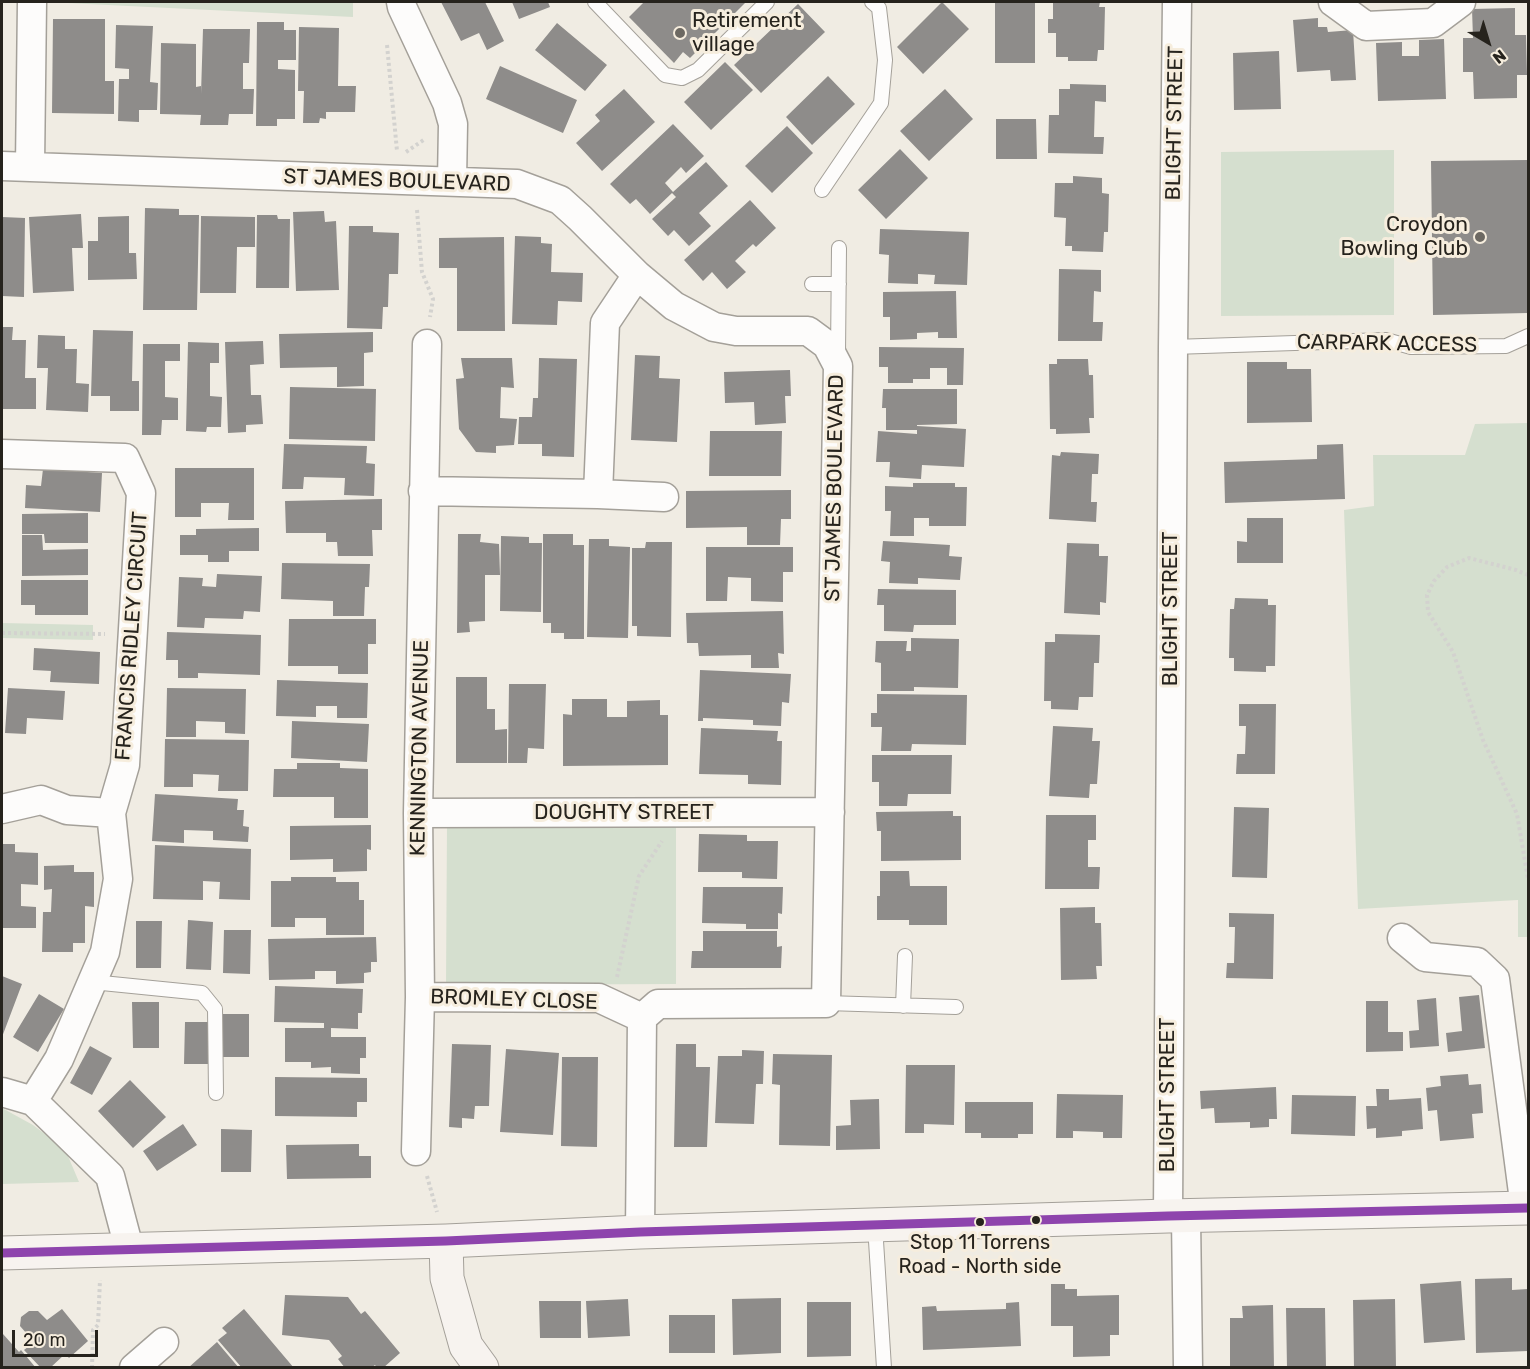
<!DOCTYPE html>
<html>
<head>
<meta charset="utf-8">
<style>
	body { margin:0 }
	#map { position:relative; width:1530px; height:1369px; overflow:hidden; background:#f0ece3; font-family:Rubik,sans-serif }
	canvas { display:block }
	.frame { position:absolute; inset:0; border:3px solid #26231d; pointer-events:none }
	.north { position:absolute; left:1458px; top:12px; width:60px; height:60px; -webkit-text-stroke:4px #f6eddd; paint-order:stroke; rotate:142deg; font-size:16px; font-weight:700; line-height:24px; text-align:center; color:#26231d }
	.north::after { content:''; display:block; margin:auto; width:21px; height:27px; background:#26231d; clip-path:polygon(50% 0,100% 100%,50% 72%,0 100%) }
	.scale { position:absolute; left:12px; top:1330px; width:86px; height:27px; box-sizing:border-box; border:3px solid #26231d; border-top:0; padding-left:8px; font-size:18px; line-height:21px; white-space:nowrap; color:#26231d; -webkit-text-stroke:4px #f6eddd; paint-order:stroke }
</style>
</head>
<body>
<div id="map">
<canvas width="1530" height="1369"></canvas>
<div class="frame"></div>
<div class="north">N</div>
<div class="scale">20 m</div>
</div>
<script>
const ctx = document.querySelector('canvas').getContext('2d');
ctx.lineJoin = 'round';
function fill(path, color) { ctx.fillStyle = color; ctx.fill(path, 'evenodd'); }
function stroke(path, color, width, dash) { ctx.strokeStyle = color; ctx.lineWidth = width; ctx.lineCap = dash ? 'butt' : 'round'; ctx.setLineDash(dash || []); ctx.stroke(path); }
function drawText(font, color, halo, rows, align = 'center') {
  ctx.font = font + ' Rubik,sans-serif'; ctx.lineWidth = 6; ctx.setLineDash([]); ctx.textBaseline = 'middle'; ctx.strokeStyle = halo; ctx.fillStyle = color; for (const [text, x, y, turn = 0] of rows) {
    ctx.save(); ctx.translate(x, y); ctx.rotate((+turn || 0) * Math.PI / 180); ctx.textAlign = isNaN(turn) ? turn : align; if (halo) ctx.strokeText(text, 0, 0); ctx.fillText(text, 0, 0); ctx.restore();
  }
}
fill(new Path2D(`
	M47 2H353V17Z
	M1394 150V315L1221 316V152Z
	M1528 423V937H1518V900L1358 909 1344 510 1374 506 1373 455H1465L1475 424Z
	M2 623 93 625V640L2 638Z
	M676 825V984L446 985 447 826Z
	M2 1108 33 1125 65 1149 79 1182 2 1184Z`), '#d5dfcf');
fill(new Path2D(`
	M441 2H485L504 41 487 50 479 33 461 41Z
	M512 2H548L550 7 519 19Z
	M644 2H746L690 58 683 52 674 63 629 17Z
	M942 2 969 29 923 74 897 47Z
	M995 2H1035V63H995Z
	M1053 2H1100L1099 7H1105L1104 50H1098L1097 61H1068V57H1056V33H1048V19H1053Z
	M798 4 825 32 761 93 734 65Z
	M1515 8V35H1526L1527 75H1517V98L1474 99 1473 72H1463V38H1473L1472 9Z
	M1318 18V27H1327L1328 32 1353 30 1356 80 1331 81 1330 70 1297 72 1293 20Z
	M53 19H105V81H114V114L52 113Z
	M257 22H284V30H296V60H278V69L295 70V119H277V126H256Z
	M557 23 607 65 585 91 535 50Z
	M116 25 153 26 150 82 158 83 157 110H139V122L118 121 119 79H129V69L115 68Z
	M299 27 339 28 338 86H356L355 112H326V119L320 118 319 123H303L304 91H298Z
	M203 29H250L249 63H243V89H254L253 114H229L228 125H200L201 115 160 114 161 43 196 44V87L201 86V94Z
	M1444 39 1446 99 1378 101 1376 43 1402 42V56H1419V40Z
	M1279 51 1281 109 1234 110 1233 53Z
	M725 62 753 90 711 130 684 102Z
	M500 66 577 100 563 133 486 99Z
	M828 76 855 104 812 145 786 117Z
	M1070 84 1106 85V102L1095 101 1094 137H1104L1103 154 1048 153 1049 115H1059V89H1070Z
	M624 89 655 122 602 171 576 143 600 121 595 115Z
	M945 89 973 119 929 161 900 131Z
	M996 119H1036L1037 159H996Z
	M673 124 704 156 686 173 681 167 665 183 673 192 706 162 728 186 699 213 711 226 689 246 674 230 668 236 652 219 676 197 672 193 650 214 636 199 630 204 610 184Z
	M787 126 813 153 772 193 745 166Z
	M900 149 928 178 886 219 858 190Z
	M1528 160V313L1433 315 1431 161Z
	M1073 176 1102 178V193L1109 194 1108 232H1104L1103 252 1072 251V246H1065L1066 218 1054 217 1055 183H1073Z
	M750 200 776 228 756 247 753 244 735 261 746 272 727 289 712 272 703 281 684 260Z
	M145 208 179 209V215H199L197 310H143Z
	M324 211 325 222 336 221 339 290 296 291 293 212Z
	M81 214 83 248H72L74 291 33 293 29 217Z
	M257 215H277L278 219H290L289 288H256Z
	M129 216V253H136L137 279 88 280V241H98V217Z
	M201 216 255 217V247H237L236 293H200Z
	M2 217 25 218 24 297 2 296Z
	M349 226H373V232L399 233 398 274H389L388 307H383L382 329 347 328Z
	M880 229 969 232 967 285 934 284 935 275 918 274V284L888 283 889 255 879 254Z
	M515 236 541 237V243L552 244 551 272 583 273 582 302 558 301 557 325 512 324Z
	M504 237 505 331H457V268H439V238Z
	M1059 269 1101 270V292L1094 291 1093 322H1103L1102 341H1058Z
	M956 291 957 338H938V332L917 333V339L890 340V317H883V292Z
	M2 327H13L12 340H26L25 378H36V409H2Z
	M93 330 133 331 132 381H139V411H110V396H91Z
	M373 332V352L364 353V386L337 387V367L280 368 279 334Z
	M38 335 65 336V349H77L76 383 89 384 88 412 46 410 48 368H37Z
	M263 341 264 364 250 365 251 395H261L263 424 246 425V432L228 433 225 342Z
	M188 342 219 343V363H210V396L222 397 221 427H207L206 432 186 431Z
	M143 344H180V361H165V397L178 398V420H162L161 435H142Z
	M879 347 964 348 963 385H947V368H930V379H913V383H888V367H879Z
	M635 355 660 356 659 378 680 379 677 442 631 440Z
	M461 358H512L514 388 501 387 500 418 517 419 514 445 496 446V453L476 452 459 429 456 379 464 378Z
	M539 358 577 359 574 457 542 456V444H518L519 417H532L533 398H538Z
	M1057 359H1088L1089 375H1093L1094 418H1089L1090 433 1056 434V429H1050L1049 364H1057Z
	M1247 362H1287V369H1311L1312 422 1247 423Z
	M790 370 791 396H785L786 423 755 425 754 402 725 403 724 372Z
	M290 387 376 389 375 441 289 439Z
	M883 389H957V424L917 425V426L966 429 964 467 922 465 921 479 889 477 890 462H876L878 431 917 434V430H886V408H882Z
	M710 431H782L781 476H709Z
	M284 444 367 446 366 463 375 464 374 496 344 495 345 478 304 477 303 489H282Z
	M1343 444 1345 499 1225 503 1224 462 1317 459V445Z
	M1061 452 1099 454 1098 474H1092L1091 502H1097L1096 522 1049 519 1052 455 1060 456Z
	M175 468H254V520H228L229 503H201V517H175Z
	M43 469 102 473 100 512 25 508 26 485 41 486Z
	M913 483H955V487H967L966 526H929V518H914V536H890L891 511H885V486L913 487Z
	M791 490V519H781L780 545H747V527L686 528V491Z
	M382 499V530H372L373 556H338L337 542H326V533H286L285 501Z
	M88 513V543H45L44 534H22V514Z
	M1247 518H1283V563H1237V541L1247 542Z
	M259 528V551H229V562H208V555H180V535H196V529Z
	M458 534H481L480 542 499 544 500 575H485V621L469 622 470 632 457 633Z
	M543 534H573V545H584V639H564V633H551V623H543Z
	M22 535H42L43 550 88 549V575L22 576Z
	M501 536 529 537V543H542L541 612 500 611Z
	M589 539H609V546L630 547 628 638 587 637Z
	M883 541 950 545 949 556 962 557 960 580 918 578V584L889 583 890 562 881 561Z
	M646 542H672L671 637 637 636V626H632V548H645Z
	M1067 543 1099 544V556H1108L1106 603 1100 602V615L1064 613Z
	M706 547H793V572H783V602L751 601V578L728 577 727 601H706Z
	M282 563 370 564 369 587H365L364 616H333V601L281 599Z
	M217 574 262 576 260 612 244 611 243 619 205 618 204 628 177 627 179 577 203 578 202 586 216 587Z
	M21 580H88V615H35V605H21Z
	M878 589 956 590V625H914L913 632 884 631V605H877Z
	M1235 598 1268 599V605H1276L1275 666H1266V672L1234 671V658H1229L1230 609H1234Z
	M783 611 784 654 778 653 779 668H751V655L699 656 698 643H687L686 613Z
	M289 619H376V644H368V674H338V666H288Z
	M167 632 261 635 260 675 198 673V678H178V660H166Z
	M1055 634 1100 635 1099 663H1094L1093 697H1079L1078 710 1051 709V701H1044L1045 642H1055Z
	M911 638 959 639 958 688 914 687V691H881V663L875 662 876 641H907L906 651H911Z
	M34 648 100 652 99 684 50 682 51 671 33 670Z
	M700 670 791 674 789 703 782 702 781 726 753 725V720L703 718V721H698Z
	M456 677H487V709H495V730L507 729V763H456Z
	M277 680 368 683 367 718H337V706H316V717L276 716Z
	M509 684H546L544 749 528 748 527 763H508Z
	M8 688 65 691 63 720 27 718 26 734 5 733Z
	M167 688 246 689 245 734 225 733V722L196 721V737H166Z
	M877 694 967 695 966 745 912 744 911 751H881L882 727H871V713H877Z
	M572 699H607V717H627V701L660 700V715H668V765L563 766V714L572 715Z
	M1239 704H1276L1275 774H1236L1237 754H1245L1246 726H1239Z
	M292 721 369 724 367 762 291 758Z
	M1053 726 1093 728 1092 741H1100L1097 784H1090L1089 798 1049 796Z
	M701 728 778 731 777 741H782L781 785 748 784V775L699 774Z
	M165 739 249 740 248 791H218L219 775 193 774V787H164Z
	M872 755H952L951 794H908L907 806H879V782H872Z
	M297 763H340V768L368 769V818H334V797H273L274 769H297Z
	M155 794 238 799 237 810H244L243 826 249 827 248 842 213 840V831L184 830V843L152 841Z
	M1234 807 1269 808 1267 878 1232 877Z
	M953 811V816H961V860L881 861V831H877L876 812Z
	M1046 815H1096V840H1088V867H1100L1099 889H1045Z
	M371 825V850L367 849V871L333 872V859L290 860V826Z
	M699 834 747 835V841H778L777 879 742 878V872H698Z
	M2 844H15V852L38 853V885L21 884V906L36 907V928H2Z
	M155 845 251 849 250 900 219 899 220 882 203 881V900L153 899Z
	M74 865V872H94V907L85 906V943H73V952H42L43 912H51L52 889 44 890V866Z
	M880 871H909L910 886H947V925H909V920H877V896H880Z
	M291 877H336V882H359V900H364V935H326V918H295V927H271V881H291Z
	M703 887H783L782 914 778 913V929H746V924L702 923Z
	M1095 907V923H1101L1102 966H1096L1097 979 1061 980 1060 908Z
	M1229 913 1274 914 1273 979 1226 978 1227 963H1234L1235 927H1229Z
	M188 920 213 922 211 970 186 969Z
	M136 921H162L161 968H136Z
	M224 930H251L250 974 223 973Z
	M703 931H777V947L782 946 781 968H691L692 951H703Z
	M376 937 377 962H371V972L364 973V983L336 984V971H315V979L269 980 268 939Z
	M2 976 22 984 2 1037Z
	M275 986 363 989 362 1013H358V1029L331 1028V1037H366V1058H360V1074L331 1073V1067L311 1068V1062H285V1028H324V1023L274 1022Z
	M39 994 64 1009 38 1052 13 1037Z
	M1479 995 1485 1048 1448 1052 1446 1033 1462 1031 1459 997Z
	M1436 998 1439 1046 1410 1048 1409 1031 1419 1030 1417 1000Z
	M1366 1001H1388V1032H1403V1051L1366 1052Z
	M132 1002H159V1048H133Z
	M223 1014H249V1057H223Z
	M185 1022H209V1064H184Z
	M452 1044 491 1045 489 1106H475L474 1119 462 1118V1128L449 1127Z
	M676 1044H696V1067H710L707 1147H674Z
	M90 1046 112 1058 92 1095 70 1083Z
	M506 1049 559 1053 553 1135 500 1132Z
	M742 1050 764 1051 763 1084H756L754 1124 715 1123 718 1056H742Z
	M773 1054 832 1055 830 1146 779 1145 780 1085 772 1084Z
	M562 1057H598L597 1147 561 1146Z
	M906 1065H955L954 1125 924 1124V1133H905Z
	M1468 1074 1469 1085 1481 1084 1483 1113 1472 1114 1474 1138 1440 1141 1437 1110 1428 1111 1426 1088 1441 1086 1440 1076Z
	M275 1077 367 1078V1102H357V1117L275 1116Z
	M130 1080 166 1117 133 1148 98 1111Z
	M1276 1087 1277 1119H1269V1127L1250 1128V1122L1215 1123 1214 1108 1201 1109 1200 1091Z
	M1376 1089H1389V1100L1421 1098 1423 1129 1402 1131V1136L1376 1138V1128L1367 1129 1366 1106H1377Z
	M1057 1094 1123 1095 1122 1138H1103V1132L1073 1131V1138H1056Z
	M1292 1095 1356 1096 1355 1136 1291 1134Z
	M879 1099 880 1149 836 1150V1126L851 1125 850 1100Z
	M965 1102H1033V1134H1018V1138H981V1133H965Z
	M183 1124 197 1145 157 1171 143 1151Z
	M221 1129 252 1130 251 1172H221Z
	M359 1144V1156H371V1178L287 1179 286 1145Z
	M1512 1278V1290L1528 1289V1351L1476 1353 1475 1279Z
	M1461 1281 1465 1340 1424 1343 1420 1284Z
	M1051 1284H1065V1289H1077V1296L1119 1295V1335H1110V1356L1073 1357V1326H1051Z
	M285 1295 348 1297 361 1314 365 1311 400 1353 383 1368H377L375 1365 371 1368H345L338 1359 342 1356 329 1340 282 1335Z
	M781 1298V1353L733 1355 732 1299Z
	M628 1299 630 1336 588 1338 586 1301Z
	M1395 1299 1396 1368H1354L1353 1300Z
	M539 1301H581V1338H540Z
	M807 1302H851V1356L807 1357Z
	M1019 1302 1021 1346 923 1350 922 1307 936 1306 937 1311 1006 1309V1303Z
	M1273 1305 1274 1368H1230V1318H1243L1242 1306Z
	M1286 1308H1325L1326 1368H1287Z
	M62 1309 88 1341 69 1358 65 1354 50 1368H41L24 1350 34 1342 20 1326 21 1317 29 1311H38L47 1320Z
	M244 1309 294 1368H242L218 1340 227 1333 222 1328Z
	M669 1315H715V1353H669Z
	M3 1334 19 1352 21 1350 36 1368H2V1335Z
	M217 1342 239 1368H188Z`), '#8e8c8a');
const lane = new Path2D(`
	M595 2 665 75 682 78 698 70 767 2
	M822 190 881 103 885 60 879 8 872 2
	M812 284H839
	M1173 347 1386 340 1411 347 1506 346 1528 336
	M838 354 839 248
	M92 982 202 993 215 1009 216 1093
	M826 1003 956 1007
	M903 1006 905 956
	M875 1225 884 1368`);
const street = new Path2D(`
	M401 2 402 7 447 103 453 124 452 181
	M1333 2 1366 26 1433 23 1461 2
	M2 166 517 184 560 200 580 218 637 275 674 306 714 327 736 331H808L827 345 838 366 826 1003 658 1004 642 1018 640 1232
	M30 166 32 2
	M2 454 125 458 141 493 125 765 111 813 118 879 105 952 59 1059 33 1101
	M423 491 598 494 605 323 637 275
	M598 494 664 497
	M2 809 41 800 67 810 111 813
	M418 813 830 812
	M1402 938 1425 957 1477 962 1495 979 1525 1208
	M420 997 599 998 642 1018
	M2 1092 33 1101 110 1176 129 1248
	M416 1151 420 997 418 813 427 344
	M1168 1216 1173 347 1177 2
	M1186 1217 1188 1368
	M134 1368 164 1342`);
const secondary = new Path2D(`
	M446 1241 447 1278 466 1346 482 1368
	M2 1253 446 1241 640 1232 1168 1216 1528 1208`);
stroke(lane, '#a4a099', 16);
stroke(street, '#a4a099', 31);
stroke(secondary, '#a4a099', 35);
stroke(new Path2D(`
	M387 45 397 151
	M406 152 425 139
	M417 210 422 272 433 299 430 317
	M1528 575 1516 570 1469 558 1447 567 1434 581 1427 595 1428 612 1453 652 1483 740 1517 814 1528 879
	M2 633 105 634
	M617 977 639 876 662 841
	M427 1176 437 1212
	M92 1368 93 1330 98 1325 100 1280`), '#d3d2cf', 4, [3, 3]);
stroke(lane, '#fdfcfb', 14);
stroke(street, '#fdfcfb', 28);
stroke(secondary, '#f7f3ef', 33);
stroke(new Path2D(`
	M2 1253 446 1241 640 1232 1168 1216 1528 1208`), '#8e44ad', 9);
for (const [x, y, r, color] of [
	[680,33,6,"#6d6962"],
	[1480,237,6,"#6d6962"],
	[1036,1220,5,"#26231d"],
	[980,1222,5,"#26231d"]
]) { const dot = new Path2D(); dot.arc(x, y, r, 0, 2 * Math.PI); ctx.fillStyle = color; ctx.fill(dot); stroke(dot, '#f6eddd', 2); }
drawText('20px', '#26231d', '#f6eddd', [
	["Stop 11 Torrens",980,1243],
	["Road - North side",980,1267]
]);
drawText('21px', '#26231d', '#f6eddd', [
	["Retirement",692,21],
	["village",692,45],
	["Croydon",1468,225,"right"],
	["Bowling Club",1468,249,"right"]
], 'left');
drawText('21px', '#26231d', '#f6eddd', [
	["BLIGHT STREET",1175,123,-89],
	["ST JAMES BOULEVARD",397,181,2],
	["CARPARK ACCESS",1387,344,1],
	["ST JAMES BOULEVARD",835,488,-89],
	["BLIGHT STREET",1171,609,-90],
	["FRANCIS RIDLEY CIRCUIT",132,636,-86],
	["KENNINGTON AVENUE",420,748,-89],
	["DOUGHTY STREET",624,813],
	["BROMLEY CLOSE",514,1000,2],
	["BLIGHT STREET",1168,1095,-90]
]);
</script>
</body>
</html>
